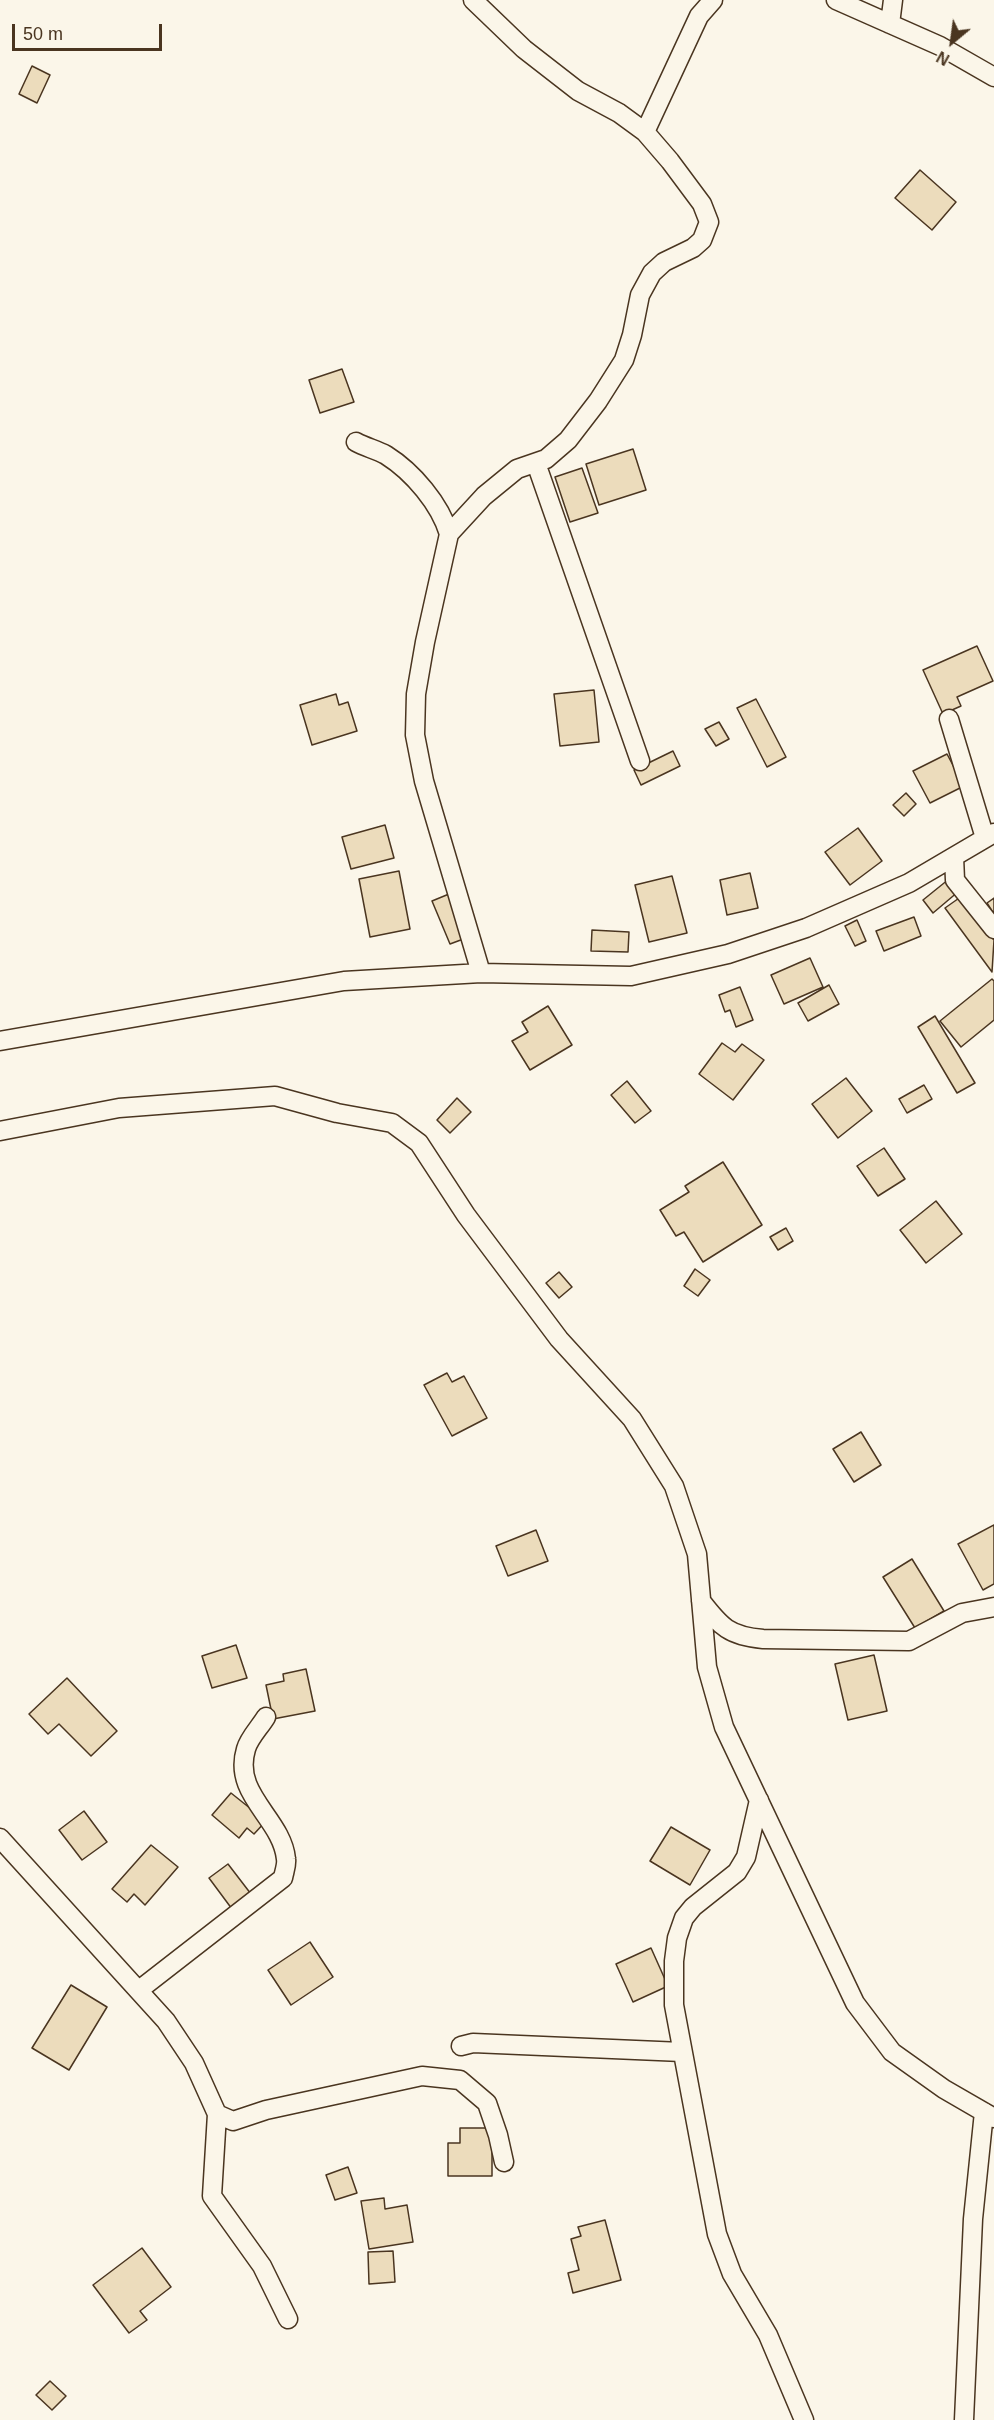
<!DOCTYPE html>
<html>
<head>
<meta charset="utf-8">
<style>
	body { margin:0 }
	#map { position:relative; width:994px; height:2420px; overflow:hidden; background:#fbf6e9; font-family:Arial,sans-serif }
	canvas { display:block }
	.north { position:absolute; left:922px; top:12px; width:60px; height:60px; -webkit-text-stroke:4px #fbf6e9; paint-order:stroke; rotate:209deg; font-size:16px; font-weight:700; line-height:24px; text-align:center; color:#4a3520 }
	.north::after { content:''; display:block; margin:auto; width:21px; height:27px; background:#4a3520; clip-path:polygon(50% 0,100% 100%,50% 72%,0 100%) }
	.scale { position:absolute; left:12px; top:24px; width:150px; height:27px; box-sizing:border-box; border:3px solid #4a3520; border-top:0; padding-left:8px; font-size:18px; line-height:21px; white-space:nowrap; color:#4a3520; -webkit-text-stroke:4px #fbf6e9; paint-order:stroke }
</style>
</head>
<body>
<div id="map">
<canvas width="994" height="2420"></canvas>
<div class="north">N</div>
<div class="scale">50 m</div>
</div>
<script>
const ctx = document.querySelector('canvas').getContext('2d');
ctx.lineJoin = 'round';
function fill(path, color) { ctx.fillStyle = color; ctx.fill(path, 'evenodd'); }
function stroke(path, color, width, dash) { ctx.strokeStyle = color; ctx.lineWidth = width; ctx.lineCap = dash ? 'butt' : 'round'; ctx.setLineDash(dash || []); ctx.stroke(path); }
const building = new Path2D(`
	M32 66 50 75 37 103 19 94Z
	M920 170 956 202 932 230 895 198Z
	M342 369 354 402 320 413 309 380Z
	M633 449 646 490 599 505 586 464Z
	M582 468 598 513 570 522 555 477Z
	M977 646 993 681 957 697 961 706 943 714 923 670Z
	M594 690 599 742 560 746 554 694Z
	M336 694 339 705 348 702 357 731 312 745 300 705Z
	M756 699 786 757 767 767 737 708Z
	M719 722 729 739 716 746 705 729Z
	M673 751 680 766 641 785 634 770Z
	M947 754 964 786 930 803 913 771Z
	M906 793 916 804 904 816 893 805Z
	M385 825 394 858 351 869 342 837Z
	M858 828 882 861 850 885 825 852Z
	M399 871 410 929 370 937 359 879Z
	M750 873 758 908 727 915 720 880Z
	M672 876 687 933 649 942 635 885Z
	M949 879 959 891 933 913 923 900Z
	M449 894 466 938 450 944 432 901Z
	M962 896 994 940 992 972 945 908Z
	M994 898V914L987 903Z
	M914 917 921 936 884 951 876 931Z
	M857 920 866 941 855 946 845 926Z
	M592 930 629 932 628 952 591 951Z
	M810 958 823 987 784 1004 771 975Z
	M992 979 994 981V1020L961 1047 940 1021Z
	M829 985 839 1004 808 1021 798 1003Z
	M740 987 753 1020 736 1027 730 1010 725 1012 719 995Z
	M548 1006 572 1045 530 1070 512 1041 528 1032 522 1022Z
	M935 1016 975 1083 957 1093 918 1027Z
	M722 1043 735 1052 742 1044 764 1060 733 1100 699 1074Z
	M846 1078 872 1111 838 1138 812 1104Z
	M627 1081 651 1111 635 1123 611 1095Z
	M924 1085 932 1099 907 1113 899 1099Z
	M457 1098 471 1112 450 1133 437 1120Z
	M884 1148 905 1179 878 1196 857 1166Z
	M723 1162 762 1225 703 1262 684 1232 676 1236 660 1210 689 1192 685 1186Z
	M936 1201 962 1234 926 1263 900 1230Z
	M786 1228 793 1241 778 1250 770 1237Z
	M695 1269 710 1280 698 1296 684 1286Z
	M559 1272 572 1287 559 1298 546 1283Z
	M447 1373 452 1382 464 1376 487 1418 452 1436 424 1385Z
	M861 1432 881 1465 854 1482 833 1449Z
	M994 1525V1584L983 1590 958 1544Z
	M536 1530 548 1561 508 1576 496 1546Z
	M912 1559 944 1611 915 1628 883 1577Z
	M236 1645 247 1678 212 1688 202 1656Z
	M874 1655 887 1711 848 1720 835 1664Z
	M306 1669 315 1711 273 1719 266 1685 284 1681 283 1674Z
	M67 1678 117 1731 91 1756 59 1724 48 1734 29 1714Z
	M231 1793 266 1821 254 1834 247 1828 239 1838 212 1815Z
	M84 1811 107 1842 82 1860 59 1830Z
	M671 1827 710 1850 690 1885 650 1861Z
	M151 1845 178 1867 145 1905 134 1894 127 1902 112 1889Z
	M228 1864 251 1894 232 1909 209 1878Z
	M310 1942 333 1977 291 2005 268 1970Z
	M651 1948 668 1986 633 2002 616 1964Z
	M71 1985 107 2007 69 2070 32 2048Z
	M460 2128H492V2176H448V2143H460Z
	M348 2167 357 2193 335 2200 326 2175Z
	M384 2198 385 2209 407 2205 413 2242 369 2249 361 2201Z
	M605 2220 621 2280 573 2293 568 2273 579 2270 571 2239 581 2236 578 2227Z
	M142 2248 171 2287 140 2311 147 2320 129 2333 93 2285Z
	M393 2251 395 2282 369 2284 368 2252Z
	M50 2381 66 2396 52 2410 36 2395Z`);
fill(building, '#ecdcbc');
stroke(building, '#4a3520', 1.5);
const minor = new Path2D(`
	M836 0 940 46 994 77
	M890 24 893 0
	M645 132 699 16 713 0
	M356 442C365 447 377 450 386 455 413 472 440 504 449 534L425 642 416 694 415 735 424 781 481 973
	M536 463 640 761
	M449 534 484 496 517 469 546 459 568 440 598 401 624 360 632 335 640 295 652 273 664 262 693 248 702 240 709 222 702 204 670 161 645 132 619 113 578 91 524 49 473 0
	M949 719 985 838
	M954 857 955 880 994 929
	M0 1041 344 981 481 973 631 976 728 954 806 928 909 883 994 833
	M0 1131 119 1108 275 1096 337 1113 392 1123 419 1143 466 1215 559 1339 632 1419 674 1486 697 1554 707 1667 724 1727 855 2003 892 2052 944 2089 994 2118
	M701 1601C721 1627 729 1636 763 1639L909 1641 962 1613 994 1607
	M759 1800 746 1857 737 1872 693 1907 684 1918 677 1938 674 1961V2005L717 2234 732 2274 768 2335 804 2420
	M0 1838 166 2021 194 2063 217 2114 233 2121 266 2110 422 2076 460 2080 487 2103 498 2135 504 2162
	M139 1990 283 1878C284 1872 287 1865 286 1859 282 1818 232 1795 246 1749 249 1738 260 1727 266 1717
	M461 2046 473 2043 682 2052
	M217 2114 212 2196 262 2266 288 2319
	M964 2420 973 2219 984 2112`);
stroke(minor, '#4a3520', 21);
stroke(minor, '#fbf6e9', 18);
</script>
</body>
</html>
